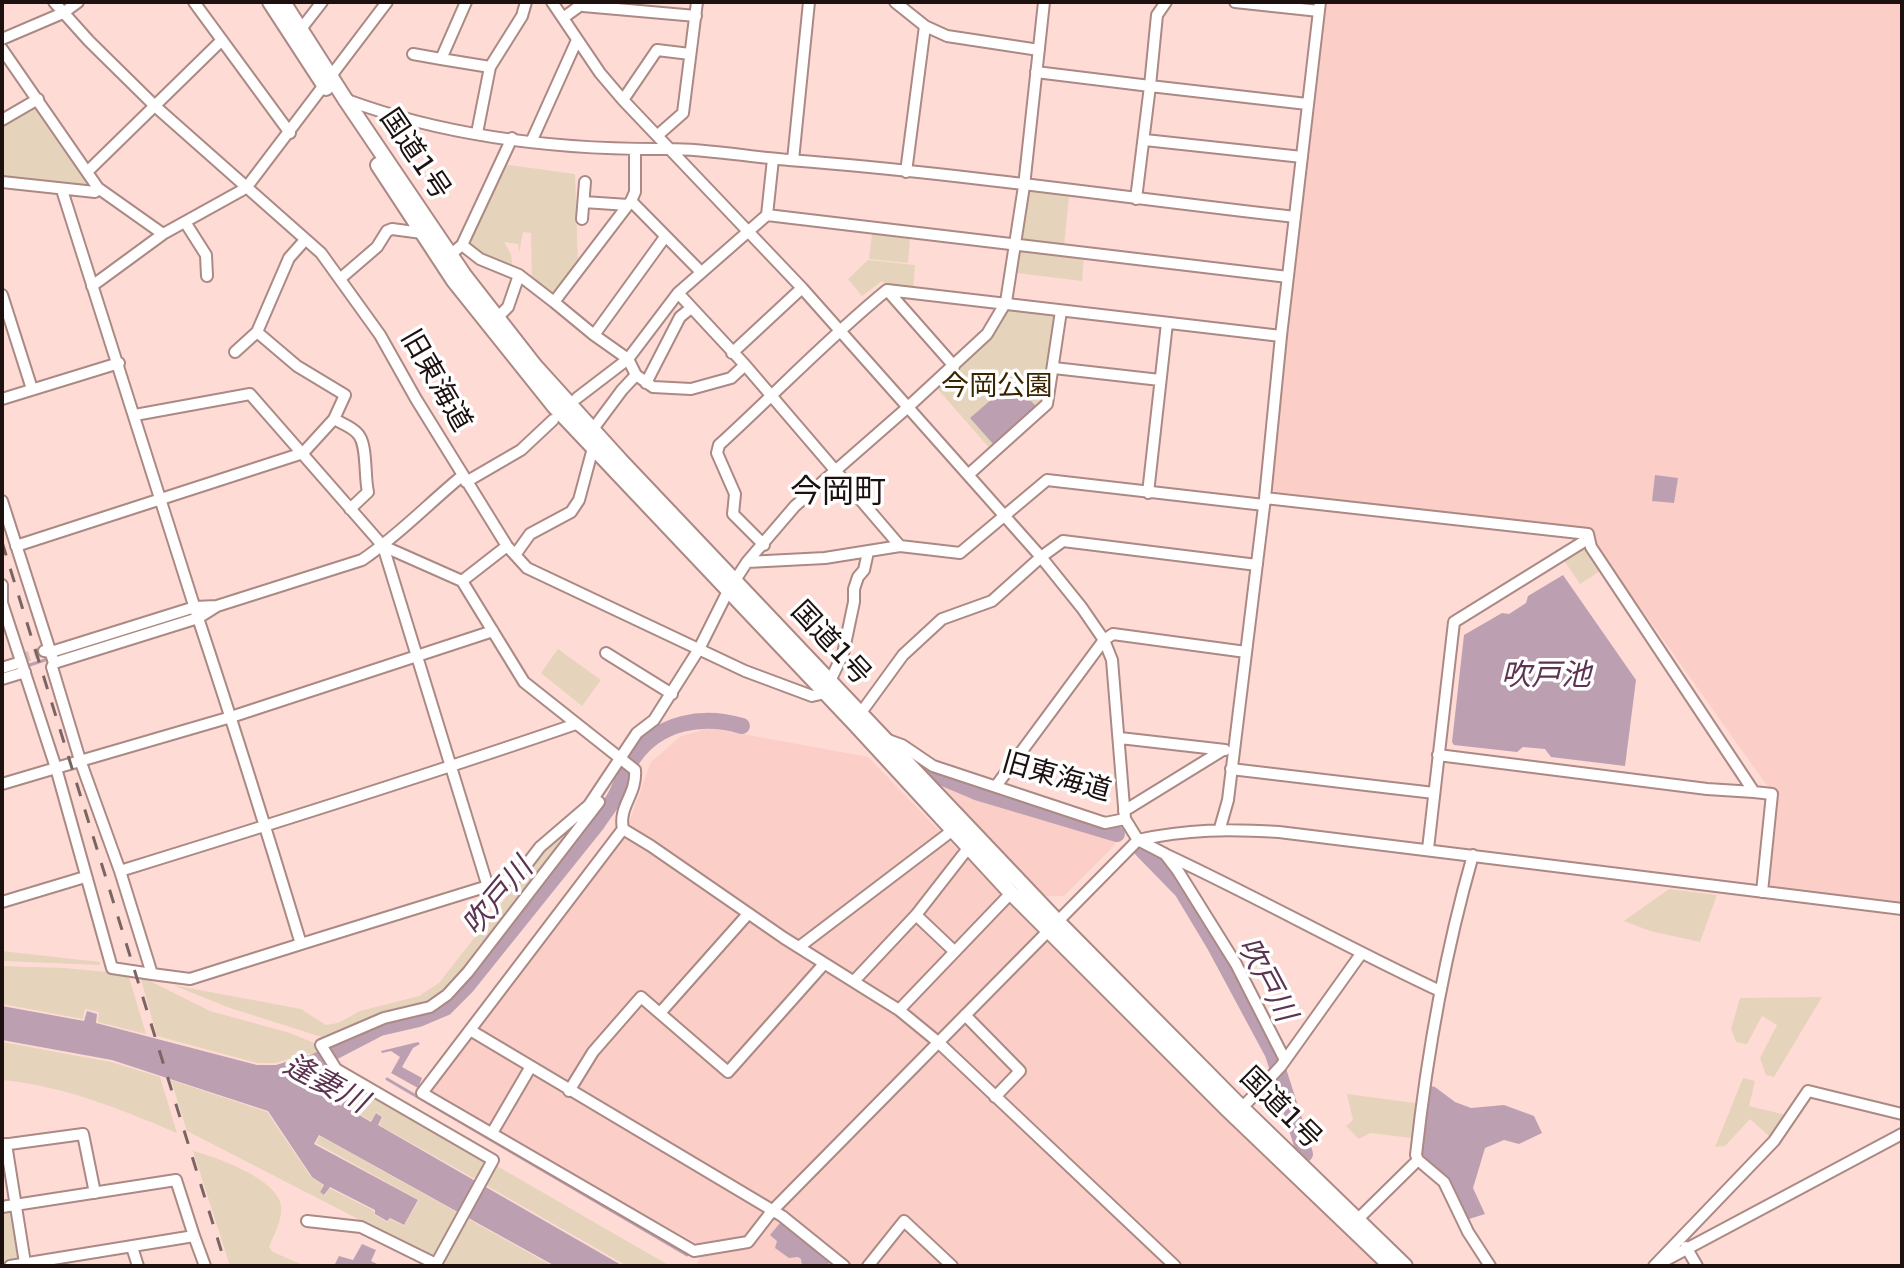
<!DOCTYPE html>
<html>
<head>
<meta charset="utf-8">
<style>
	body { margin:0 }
	#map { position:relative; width:1904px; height:1268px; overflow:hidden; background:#ffdbd5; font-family:"DejaVu Sans",sans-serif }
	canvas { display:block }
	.frame { position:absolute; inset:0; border:4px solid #1d1110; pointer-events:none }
</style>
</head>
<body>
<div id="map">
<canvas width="1904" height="1268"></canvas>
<div class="frame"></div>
</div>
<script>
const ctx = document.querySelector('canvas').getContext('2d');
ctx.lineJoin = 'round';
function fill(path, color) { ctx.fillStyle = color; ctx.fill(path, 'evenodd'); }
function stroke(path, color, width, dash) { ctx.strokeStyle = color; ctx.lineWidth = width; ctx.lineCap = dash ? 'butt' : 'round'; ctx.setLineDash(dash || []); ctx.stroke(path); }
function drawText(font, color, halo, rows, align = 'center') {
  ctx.font = font + ' "DejaVu Sans","Noto Sans JP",sans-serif'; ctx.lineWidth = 7; ctx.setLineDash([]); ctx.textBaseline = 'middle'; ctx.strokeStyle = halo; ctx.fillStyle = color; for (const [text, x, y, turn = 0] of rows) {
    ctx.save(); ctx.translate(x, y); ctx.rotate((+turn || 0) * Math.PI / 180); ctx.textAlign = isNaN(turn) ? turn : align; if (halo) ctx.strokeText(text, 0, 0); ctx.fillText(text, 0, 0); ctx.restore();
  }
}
fill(new Path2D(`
	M1327 2H1902V904L1769 888 1778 801 1585 530 1269 491Z
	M710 728 868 757 1047 942 1384 1266H697L703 1247 427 1092 624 836 651 762 681 736Z
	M931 774 974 794 1017 804 1117 837 1114 846 1064 896H1047L1039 891Z`), '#fbcec7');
fill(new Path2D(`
	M36 105 92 185 90 188 2 176V124Z
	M502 164 575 174 578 265 553 298 532 282 531 233 523 232 519 253 518 244 504 242 511 254 513 270 482 257 466 245Z
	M1027 191 1069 196 1064 246 1021 240Z
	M872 234 910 239 908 263 869 259Z
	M1020 249 1084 256 1082 281 1017 273Z
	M868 260 915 265 913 290 888 287 882 281 862 296 848 279Z
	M1007 304 1057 313 1045 403 992 451 935 386Z
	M1584 546 1600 571 1580 584 1563 559Z
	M558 649 601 680 582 706 541 673Z
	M595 802 445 993 428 1005 328 1039 227 1007 173 985 301 1009 326 1025 338 1023 360 1011 419 996 439 983 544 849Z
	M1669 889 1717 895 1700 942 1650 931 1624 921Z
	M2 951 100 962V965L2 961Z
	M2 966 65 968 128 974 146 1034 98 1022 99 1012 85 1009 83 1019 2 1004Z
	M140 976 210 1011 290 1033 314 1043 318 1052 311 1056 309 1053 276 1063H257L157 1036Z
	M1822 997 1774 1077 1766 1075 1760 1058 1777 1025 1762 1016 1747 1044 1736 1042 1731 1029 1740 998Z
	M2 1042 111 1062 160 1077 177 1133C120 1109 64 1086 2 1080Z
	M325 1062 335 1072 485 1159V1166L477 1180 379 1125 383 1117 376 1112 371 1121 350 1109 354 1101 346 1097 341 1104 313 1087 312 1074 318 1069 316 1066Z
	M1743 1078 1755 1081 1749 1106 1790 1116 1771 1138 1750 1119 1725 1146 1715 1147Z
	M171 1080 267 1112 311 1177 323 1185 320 1192 325 1196 329 1188 374 1211 375 1215 387 1222 390 1219 404 1226 419 1200 316 1143 320 1136 458 1213 438 1253 432 1257 187 1131Z
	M1347 1094 1415 1103 1412 1138 1370 1133 1359 1139 1346 1126 1353 1120Z
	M193 1151C216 1157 276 1178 281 1205 283 1219 274 1234 269 1247L273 1252 305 1266H230Z
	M497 1166 670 1266H627L484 1184 492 1170Z
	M16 1210 25 1260 2 1264V1212Z
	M465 1217 552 1266H450L441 1261Z`), '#e5d4bb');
fill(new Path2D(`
	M999 393 1028 398 1037 407 994 445 970 418Z
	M1655 475 1678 478 1674 503 1652 501Z
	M1563 575 1636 680 1625 766 1551 757 1545 749 1523 747 1517 752 1454 745 1452 742 1464 635 1502 613 1509 614 1526 603 1528 596Z
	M2 1006 84 1021 87 1011 97 1014 96 1023 257 1065H276L308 1055 310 1059 319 1054 324 1061 315 1066 316 1069C296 1086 328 1098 341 1106L346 1098 353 1102 349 1109 371 1122 376 1113 382 1117 378 1125 623 1266H555L319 1135 314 1144 418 1200 404 1225 390 1218 387 1221 375 1214V1210L330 1187 324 1195 320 1192 324 1185 312 1177 268 1111 112 1060 2 1040Z
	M418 1042 420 1044 413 1048 402 1067 422 1078 418 1088 391 1073 400 1057 391 1051 382 1053 381 1051Z
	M1427 1085 1435 1087 1455 1102 1471 1108 1504 1105 1534 1116 1542 1133 1519 1144 1504 1140 1485 1148 1473 1188 1485 1214 1466 1220 1447 1178 1420 1154Z
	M780 1223 830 1262 826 1266H802L801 1259 798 1257 789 1258 775 1248 777 1241 770 1235Z
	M362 1244 376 1250 371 1261 381 1266H334L339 1256 353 1260Z`), '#bca0b2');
stroke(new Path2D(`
	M55 656 193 613
	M2 674 48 659
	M387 1079 687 1255`), '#bca0b2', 3);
stroke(new Path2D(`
	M924 770 976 792 1117 834
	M1142 850 1182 891 1215 946 1273 1054 1305 1154
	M303 1068 380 1028 419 1019 445 1008 467 986 597 824C603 815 610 806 615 797 622 784 625 769 634 757 659 722 703 714 742 726`), '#bca0b2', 16);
stroke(new Path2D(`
	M20 659 44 651`), '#ddbdb7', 10, [10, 5]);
const minor = new Path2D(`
	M54 2 89 41 156 107 321 253 380 335 416 399 507 546 527 568 745 671 812 696 825 693
	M194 2 290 133
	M466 2 441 59 490 67 522 16 526 2
	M552 2 600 73 623 100 802 288 1041 557 1082 608 1104 640 1112 660 1125 819 1138 840 1165 854 1178 871 1236 964 1285 1060
	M895 2 925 26 947 36 1039 50
	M1166 2 1157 15 1150 86 1307 104
	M1235 2 1319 11
	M583 6 696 16
	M563 18 585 2
	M301 29 322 2
	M2 39 63 13 78 2
	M2 49 98 188 163 234
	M413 54 441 59
	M1036 72 1150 86 1136 199
	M347 100C448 137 561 150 669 149 708 149 750 157 789 160 958 173 1127 198 1295 217
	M623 100 657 50 690 54
	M2 120 38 99
	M477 133 490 67
	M658 135 683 113 697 2
	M532 140 577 40
	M1145 140 1302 157
	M635 150V192L631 201 701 272
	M793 160 809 2
	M87 172 222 40
	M906 172 925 26
	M2 182 95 192 98 188
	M62 190 198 618 217 606
	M584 202 628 205
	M767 215 1288 277
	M582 219 585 182
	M185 222 206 255 207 276
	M305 240 289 258 257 332 297 366 345 395 334 419
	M462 245 480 259 519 275 554 302
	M450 255 462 245 512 138
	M341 278 377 247 387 231 392 229 422 233
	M92 286 163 234 246 188 387 2
	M887 290 954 366
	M678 293 745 365 900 546 960 553 1047 480 1264 505
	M2 295 32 389
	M497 318 508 307 519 275
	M594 335 554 302 631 201
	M235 352 257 332
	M732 353 802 288
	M745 365 731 378 691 389 653 387 636 375 628 359 678 293 767 215 773 159
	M1054 368 1160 380
	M646 383 680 317 691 308
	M577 398 628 359 594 335 665 237
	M2 399 119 363
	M135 415 250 394 383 546 462 581 524 682 635 770C637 795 618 806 623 829L422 1093 694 1251 748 1242 772 1211 1138 840C1188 829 1228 829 1279 832L1902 909
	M593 429 622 390 636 375
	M968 475 1047 404 1061 311
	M466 482 521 450 553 420
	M1148 493 1167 323
	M1265 498 1588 534
	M2 501 54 663 52 667 80 760 120 871
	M1588 534 1591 547 1754 792 1772 794 1762 892
	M764 545 733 514 735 494 717 453 719 445C776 393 828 338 887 290L1281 336
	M16 546 303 453 334 419C341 423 352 427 357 433 368 443 364 476 368 492L350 509
	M383 546 488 887
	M515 555 530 534 571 512 579 500 593 448
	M747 562 825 558 900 546
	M462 581 507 546
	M2 585V603L56 768 231 717 493 631
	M44 651 51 652 195 607 217 606 362 560C398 536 429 503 462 476
	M606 653 672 694
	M54 663 198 618C234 726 268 835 301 944L190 979 152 974 120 871C272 824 425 776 576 724
	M2 668 18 663 20 659
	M2 679 25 672
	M829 683 843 654 854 602V589L858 577 864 570 868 552
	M860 714 903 655 942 619 992 601 1041 557 1063 541 1257 565
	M1120 738 1225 750
	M888 740 902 745 933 766 1105 823 1125 819
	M1438 755 1707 789 1754 792
	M1231 769 1434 793
	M2 784 56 768 112 968 152 974
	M996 786 1104 640 1113 634 1246 652
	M1124 811 1223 750
	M1220 828 1228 800 1265 498 1281 336 1320 2
	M623 829 651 846 784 938 899 1010 938 1042 1175 1266
	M1428 849 1454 622 1583 542 1588 534
	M1167 855C1259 898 1348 948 1440 991
	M1473 855C1445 953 1427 1054 1416 1155L1418 1160 1444 1182 1468 1232 1490 1266
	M2 902 85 877
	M916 915 954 951
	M301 944 517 877 540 847 589 805 637 733 654 720 699 649 728 591 747 562 795 506 907 408 987 334 1006 302 1024 186 1044 2
	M799 947 953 830
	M854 981 916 915 969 847
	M899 1010 1011 893
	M660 1013 748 914
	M965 1015 1020 1071 995 1097
	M470 1030 782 1216 844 1266
	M569 1091 593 1052 641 997 728 1072 823 965
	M1242 1108 1281 1066 1361 954
	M492 1133 530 1068
	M6 1144 25 1263
	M2 1145 83 1134 95 1193
	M2 1207 176 1180 194 1236 10 1266
	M1358 1219 1418 1160
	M307 1221 361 1227 436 1264
	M194 1236 205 1266
	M132 1247 138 1266
	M1686 1247 1697 1266
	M1664 1261 1902 1134
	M435 1266 493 1160 336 1069 321 1045 384 1018 430 1007 447 995 468 972 599 802
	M868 1266 904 1221 952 1266
	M1654 1266 1774 1141 1808 1091 1902 1114`);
const highway = new Path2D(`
	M270 2 326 88
	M283 2 345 99 464 275 535 366 621 461 1057 921 1242 1108 1405 1266
	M378 165 454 281 554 406 855 724 1011 893 1226 1108 1391 1266`);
stroke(minor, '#ab8984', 14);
stroke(highway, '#ab8984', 18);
stroke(minor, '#fff', 10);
stroke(highway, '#fff', 14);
stroke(new Path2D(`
	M2 542 226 1266`), '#7b6562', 3, [14, 14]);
drawText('28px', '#1d1110', '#fff', [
	["国道1号",414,155,56],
	["旧東海道",435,381,60],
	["国道1号",830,644,47],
	["旧東海道",1056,778,16],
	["国道1号",1280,1109,45]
]);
drawText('28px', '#392501', '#fff', [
	["今岡公園",997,388]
]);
drawText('italic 30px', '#5c3451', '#fff', [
	["吹戸池",1546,677],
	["吹戸川",499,898,-50],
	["吹戸川",1265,980,62],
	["逢妻川",325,1085,28]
]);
drawText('32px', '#1d1110', '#fff', [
	["今岡町",838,494]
]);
</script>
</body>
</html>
